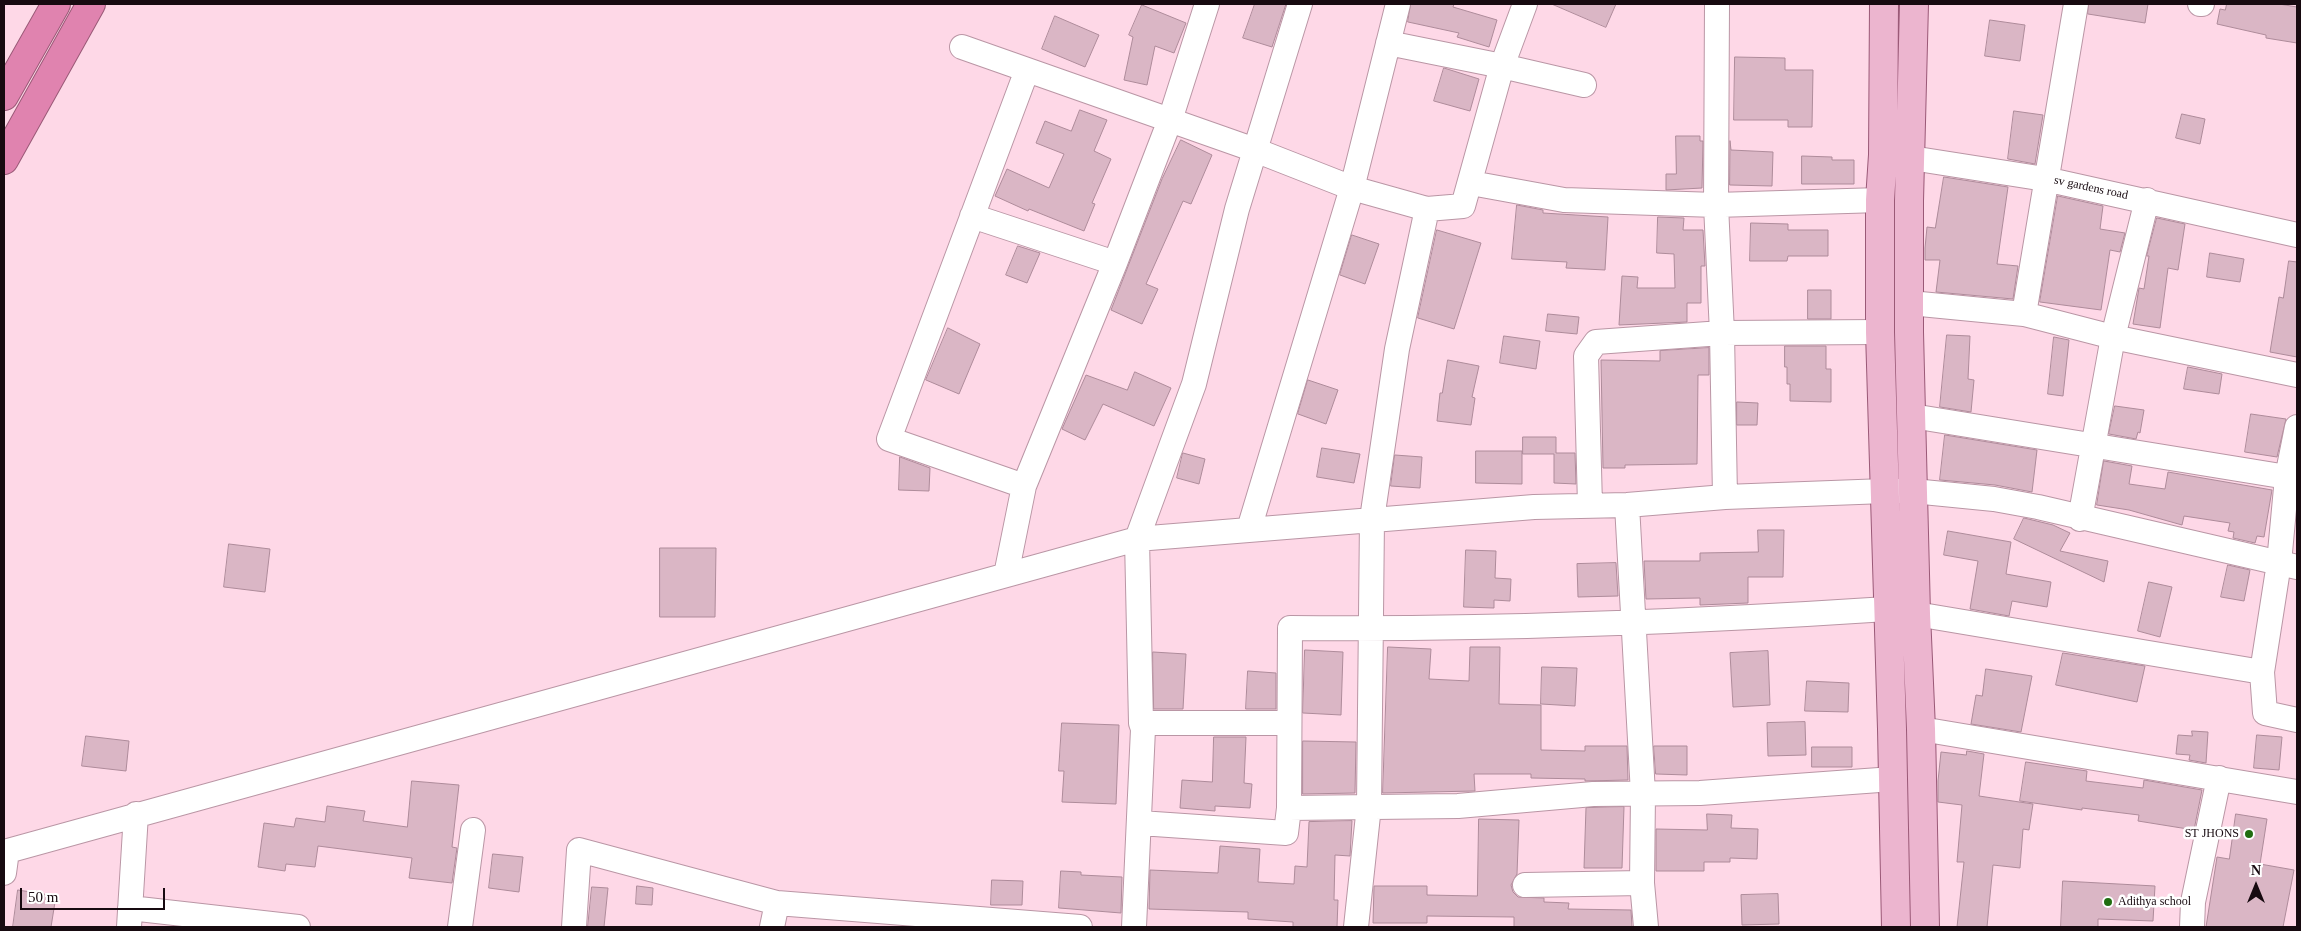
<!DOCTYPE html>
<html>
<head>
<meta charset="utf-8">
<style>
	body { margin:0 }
	#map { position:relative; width:2301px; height:931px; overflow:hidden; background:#fed8e7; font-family:"Times New Roman",serif }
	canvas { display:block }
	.frame { position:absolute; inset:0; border:5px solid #170a10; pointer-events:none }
	.north { position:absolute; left:2231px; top:861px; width:50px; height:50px; -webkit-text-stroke:4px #fff; paint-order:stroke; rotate:0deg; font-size:14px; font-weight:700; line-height:20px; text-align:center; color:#170a10 }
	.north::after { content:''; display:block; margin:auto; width:18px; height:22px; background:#170a10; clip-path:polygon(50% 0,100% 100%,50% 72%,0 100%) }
	.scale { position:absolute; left:20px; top:888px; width:145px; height:22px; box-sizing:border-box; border:2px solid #170a10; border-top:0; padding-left:6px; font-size:15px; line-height:18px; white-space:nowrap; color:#170a10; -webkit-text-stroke:4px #fff; paint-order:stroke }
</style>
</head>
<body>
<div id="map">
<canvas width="2301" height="931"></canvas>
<div class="frame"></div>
<div class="north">N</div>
<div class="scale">50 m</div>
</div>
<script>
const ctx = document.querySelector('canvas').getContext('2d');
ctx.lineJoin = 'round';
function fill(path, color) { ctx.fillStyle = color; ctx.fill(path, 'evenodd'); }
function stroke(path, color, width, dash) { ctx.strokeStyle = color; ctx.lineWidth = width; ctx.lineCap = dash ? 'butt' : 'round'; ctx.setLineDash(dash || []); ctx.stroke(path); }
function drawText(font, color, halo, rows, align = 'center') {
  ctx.font = font + ' "Times New Roman",serif'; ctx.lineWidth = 5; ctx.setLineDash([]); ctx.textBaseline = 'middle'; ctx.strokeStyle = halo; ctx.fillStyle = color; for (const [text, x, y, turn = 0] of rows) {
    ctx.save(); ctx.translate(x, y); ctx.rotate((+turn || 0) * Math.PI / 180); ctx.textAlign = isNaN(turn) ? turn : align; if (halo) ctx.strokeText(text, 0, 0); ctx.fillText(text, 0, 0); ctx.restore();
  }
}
const building = new Path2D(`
	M1255 4H1286L1272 47 1243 38Z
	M1411 4H1454L1453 7 1497 20 1489 47 1457 37 1459 33 1408 22Z
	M1552 4H1616L1606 27Z
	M2089 4H2148L2145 23 2088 14Z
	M2227 4H2279L2297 7V43L2266 38V35L2217 24 2220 9 2225 10Z
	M1142 5 1186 23 1174 53 1155 46 1147 85 1124 80 1133 37 1129 35Z
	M1055 16 1099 35 1085 67 1042 49Z
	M1990 20 2025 25 2020 61 1985 56Z
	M1735 57 1785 58V70H1813L1812 127H1788V120H1734Z
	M1444 68 1479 79 1470 111 1434 101Z
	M1080 110 1107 120 1094 151 1111 159 1092 203 1095 204 1084 231 1029 209 1028 211 995 196 1007 169 1049 188 1064 154 1036 143 1045 121 1071 131Z
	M2014 111 2043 115 2035 164 2008 159Z
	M2182 114 2205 119 2200 144 2176 138Z
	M1676 136H1700V141H1703L1702 188 1666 190V174H1676Z
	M1181 140 1212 155 1191 204 1183 201 1146 284 1158 289 1142 324 1111 310 1162 179Z
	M1730 141 1731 150 1773 152 1772 186 1730 185Z
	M1802 156 1832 157V160H1854V184H1802Z
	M1944 177 2008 187 1997 264 2018 266 2013 299 1936 292 1940 260H1925V248L1927 227 1935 228Z
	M2058 196 2103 206 2100 229 2125 233 2120 252 2110 250 2101 310 2040 302Z
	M1517 205 1543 210V213L1608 217 1605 270 1566 268 1567 262 1512 259Z
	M1658 217 1684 218 1683 230H1703L1705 266H1701V303H1687V322L1619 325 1622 276 1638 277 1637 288H1675L1674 254 1657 253Z
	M2157 218 2185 224 2178 270 2168 268 2160 328 2133 324 2139 288 2144 289 2149 256H2147Z
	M1751 223 1788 224V230H1828V256H1788L1787 261H1750Z
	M1437 230 1481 243 1454 329 1418 318Z
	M1352 235 1379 244 1365 284 1340 275Z
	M1018 246 1040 253 1027 283 1006 275Z
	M2210 253 2244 259 2240 282 2207 277Z
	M2289 261 2297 262V357L2270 352 2279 297 2283 298Z
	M1808 290H1831V319H1808Z
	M1548 314 1579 317 1577 334 1546 331Z
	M948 328 980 344 959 394 926 380Z
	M1947 335 1970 336 1968 379 1974 380 1971 412 1940 407Z
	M1504 336 1540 341 1536 369 1500 363Z
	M2054 337 2069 340 2063 396 2048 394Z
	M1785 346H1826V369H1831V402L1790 401V384H1787V367H1785Z
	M1709 348V375H1698L1697 464 1625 465V468H1603L1601 360 1660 361V351Z
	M1448 360 1479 366 1472 397 1475 398 1471 425 1437 421 1440 393H1442Z
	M2188 367 2222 374 2219 394 2184 389Z
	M1135 372 1171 388 1154 426 1103 404 1085 440 1062 429 1086 375 1127 390Z
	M1308 380 1338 390 1326 424 1298 414Z
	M1737 402 1758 403 1757 425H1737Z
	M2115 406 2144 410 2140 433 2138 432 2136 439 2109 434Z
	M2251 414 2286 419 2277 457 2245 452Z
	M1945 435 2037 450 2032 492 1995 485 1940 480Z
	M1523 437H1556V453H1575L1576 484 1554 483V454H1523Z
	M1322 448 1360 454 1354 483 1317 477Z
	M1476 451H1522V484L1476 483Z
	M1183 453 1205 459 1199 484 1177 478Z
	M1395 455 1422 457 1420 488 1391 486Z
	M900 457 930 468 929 491 899 490Z
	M2104 461 2132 466 2129 484 2165 489 2168 472 2272 490 2264 537 2257 536 2255 543 2233 538 2234 532 2228 531 2230 523 2184 516 2182 525 2129 510 2097 505Z
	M2024 518 2053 525 2070 533 2060 551 2108 561 2104 582 2014 539Z
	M1758 530H1784L1783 577H1748V603L1700 605V598L1646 599 1644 561H1700V553L1758 552Z
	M1948 531 2011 542 2006 574 2051 582 2047 607 2012 601 2009 616 1970 609 1978 561 1944 555Z
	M229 544 270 549 265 592 224 587Z
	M660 548H716L715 617H660Z
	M1466 550 1496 551 1495 578 1511 579 1510 601 1494 600V608L1464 607Z
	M1616 563 1618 596 1578 597 1577 564Z
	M2228 565 2250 570 2244 601 2221 597Z
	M2149 582 2172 587 2160 637 2138 631Z
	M1388 647 1431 649 1429 679 1469 681 1470 647H1500L1499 704 1541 705V750L1585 751V746H1627L1628 780 1585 781V779L1531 778V774H1474L1475 791 1383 793Z
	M1305 650 1343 652 1341 715 1303 713Z
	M1768 651 1770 705 1733 707 1730 653Z
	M1153 652 1186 654 1183 709H1154Z
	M2063 653 2145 666 2137 702 2056 685Z
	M1542 667 1577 668 1575 706 1541 704Z
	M1986 669 2032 676 2021 732 1971 724 1976 695 1982 696Z
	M1248 671 1276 673V709H1246Z
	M1807 681 1849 683 1848 712 1805 711Z
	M1805 722 1806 755 1768 756 1767 723Z
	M1062 723 1119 725 1116 804 1062 802 1064 771H1059Z
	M2192 731 2208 732 2206 763 2189 760 2190 755 2176 754 2178 735 2192 736Z
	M2257 735 2282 737 2279 770 2254 768Z
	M86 736 129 741 126 771 82 766Z
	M1214 737H1246L1244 783 1252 784 1250 808 1215 806V811L1180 808 1182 780 1212 782Z
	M1303 741 1356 742 1355 793 1303 794Z
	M1654 746H1687V775L1656 774Z
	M1812 747H1852V767H1812Z
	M1967 751 1984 754 1979 796 2033 804 2029 830 2023 829 2020 868 1993 865 1987 927H1957L1964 862H1957L1962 805 1938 802V781L1941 752 1966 755Z
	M2026 762 2087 771 2086 781 2143 788 2144 780 2202 790 2194 830 2138 821 2139 815 2082 808V810L2020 801Z
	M412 781 459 785 452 847 457 848 452 883 409 878 412 858 318 846 315 867 286 864 285 871 258 867 264 823 294 827 296 818 325 822 327 806 365 811 363 821 407 827Z
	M1624 807 1622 868H1584L1586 808Z
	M1707 814 1732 815 1731 828 1758 829 1757 859 1730 858V862H1704V871H1656V829L1707 830Z
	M2236 814 2267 819 2260 864 2294 870 2283 927H2206L2217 857 2229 859Z
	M1479 819 1519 820 1517 874 1511 885 1513 892 1518 897 1544 898V902L1569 903 1568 909 1631 910 1632 927H1514V917L1427 916V923H1373L1374 886H1427V895L1477 896Z
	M1352 821 1350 856 1335 855 1334 900H1338L1337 927H1293V922L1248 919V912L1149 909 1150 870 1218 873 1220 846 1260 849 1258 882 1294 884 1295 866 1307 867 1309 822Z
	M493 854 523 857 519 892 489 888Z
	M1061 871 1081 872V875L1122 877 1121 913 1059 908Z
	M992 880 1023 881 1022 905H991Z
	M2063 881 2155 886 2153 921 2098 919V927H2061Z
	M637 886 653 888 652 905 636 904Z
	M592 887 608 888 604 927H588Z
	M18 890 56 896 51 927H13Z
	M1778 894 1779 924 1742 925 1741 895Z`);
fill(building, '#dab6c5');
stroke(building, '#ae8b9a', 1);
const minor = new Path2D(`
	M1717 4 1716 205 1722 333 1725 497
	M2200 4H2202
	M1388 43 1502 66 1584 85
	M962 47 1255 150 1352 188 1427 209 1463 206 1502 66 1525 4
	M1892 155 2045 179 2297 235
	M1471 183 1564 200 1716 205 1880 200
	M972 216 1115 263
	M1910 303 2024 314 2113 337 2297 375
	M2024 314 2076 4
	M1912 416 2287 477
	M2297 427 2287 477 2279 563 2262 672 2265 713 2297 720
	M1024 486 889 439 1027 70
	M1590 505 1586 356 1596 342 1722 333 1880 332
	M1627 505 1643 794 1642 883 1646 927
	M2080 519 2113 337 2147 200
	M1249 529 1352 188 1398 4
	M1006 575 1024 486 1115 263 1170 120 1207 4
	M1916 614 2262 672
	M1141 723H1289
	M1921 729 2297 792
	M1289 808 1458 806 1593 794 1700 793 1893 779
	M1140 823 1286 833 1289 808 1290 628C1489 630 1689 622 1887 609
	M4 852 1137 539 1534 507 1627 505 1725 497 1885 491H1913L1994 499 2038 507 2297 567
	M4 873 7 851
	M1525 885 1642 883
	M130 908 298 927
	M129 927 136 814
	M460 927 473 830
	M574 927 579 850 777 903 1080 927
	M772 927 777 903
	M1134 927 1143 729 1141 723 1137 539 1194 384 1237 209 1300 4
	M1356 927 1369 806 1372 519 1397 349 1427 209
	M2192 927 2193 902 2219 778`);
const major = new Path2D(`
	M1884 4 1883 155 1880 200V332L1892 729 1896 927
	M1914 4 1909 201V332L1916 614 1921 729 1925 927`);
const highway = new Path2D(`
	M4 96 56 4
	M4 160 91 4`);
stroke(minor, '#ba96a5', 26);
stroke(major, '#9a5977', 30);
stroke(highway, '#9a5977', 30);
stroke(minor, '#fff', 24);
stroke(major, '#ecb5cf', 28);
stroke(highway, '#e083af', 28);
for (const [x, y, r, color] of [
	[2249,834,5,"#206d10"],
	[2108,902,5,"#206d10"]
]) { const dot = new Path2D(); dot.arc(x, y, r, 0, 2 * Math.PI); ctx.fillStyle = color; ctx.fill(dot); stroke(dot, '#fff', 2); }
drawText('12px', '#170a10', '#fff', [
	["sv gardens road",2091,188,12]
]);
drawText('12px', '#170a10', '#fff', [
	["ST JHONS",2239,834],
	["Adithya school",2118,902,"left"]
], 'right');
</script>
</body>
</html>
